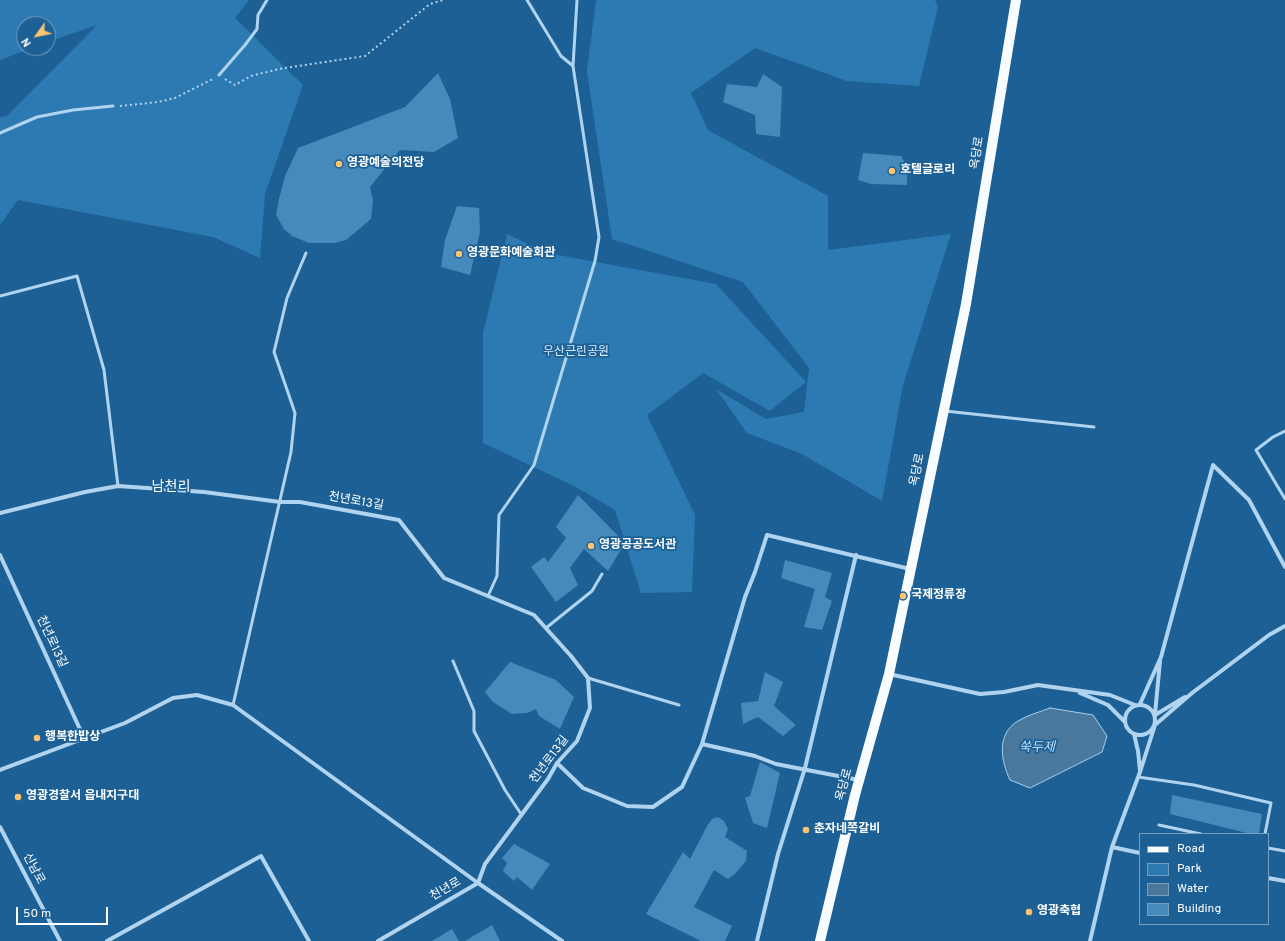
<!DOCTYPE html>
<html>
<head>
<meta charset="utf-8">
<style>
	body { margin:0 }
	#map { position:relative; width:1285px; height:941px; overflow:hidden; background:#1d6095; font-family:Overpass,sans-serif }
	canvas { display:block }
	.legend { position:absolute; left:1139px; top:833px; width:130px; height:92px; box-sizing:border-box; background:#1d6095; border:1px solid #77a0bf; margin:0; padding:5px 7px; list-style:none; font-size:12px; color:#fff }
	.legend li { display:flex; align-items:center; gap:8px; height:20px }
	.legend b { width:20px; border:1px solid #77a0bf }
	.north { position:absolute; left:16px; top:16px; width:40px; height:40px; box-sizing:border-box; background:#1d6095; border:1px solid #77a0bf; border-radius:50%; rotate:237deg; font-size:11px; font-weight:700; line-height:16px; text-align:center; color:#fff }
	.north::after { content:''; display:block; margin:auto; width:14px; height:18px; background:#fec36f; clip-path:polygon(50% 0,100% 100%,50% 72%,0 100%) }
	.scale { position:absolute; left:16px; top:907px; width:92px; height:18px; box-sizing:border-box; border:2px solid #fff; border-top:0; padding-left:5px; font-size:12px; line-height:14px; white-space:nowrap; color:#fff; -webkit-text-stroke:3px #1d6095; paint-order:stroke }
</style>
</head>
<body>
<div id="map">
<canvas width="1285" height="941"></canvas>
<ul class="legend">
<li><b style="height:5px;background:#f8fcff"></b>Road</li>
<li><b style="height:11px;background:#2d79b1"></b>Park</li>
<li><b style="height:11px;background:#4a789d"></b>Water</li>
<li><b style="height:11px;background:#4689bb"></b>Building</li>
</ul>
<div class="north">N</div>
<div class="scale">50 m</div>
</div>
<script>
const ctx = document.querySelector('canvas').getContext('2d');
ctx.lineJoin = 'round';
function fill(path, color) { ctx.fillStyle = color; ctx.fill(path, 'evenodd'); }
function stroke(path, color, width, dash) { ctx.strokeStyle = color; ctx.lineWidth = width; ctx.lineCap = dash ? 'butt' : 'round'; ctx.setLineDash(dash || []); ctx.stroke(path); }
function drawText(font, color, halo, rows, align = 'center') {
  ctx.font = font + ' Overpass,"Noto Sans KR",sans-serif'; ctx.lineWidth = 3.5; ctx.setLineDash([]); ctx.textBaseline = 'middle'; ctx.strokeStyle = halo; ctx.fillStyle = color; for (const [text, x, y, turn = 0] of rows) {
    ctx.save(); ctx.translate(x, y); ctx.rotate((+turn || 0) * Math.PI / 180); ctx.textAlign = isNaN(turn) ? turn : align; if (halo) ctx.strokeText(text, 0, 0); ctx.fillText(text, 0, 0); ctx.restore();
  }
}
fill(new Path2D(`
	M0 0H249L235 18 303 85 265 194 260 258 213 237 18 200 0 225V117L7 116 97 25 48 42V24H24V48H32L0 60Z
	M596 0H935L938 7 919 86 847 81 755 48 691 93 708 130 828 196V250L951 234 903 385 882 501 802 454 747 433 716 389 766 419 804 412 809 368 743 282 612 239 587 71Z
	M507 234 547 253 716 284 806 382 770 411 703 373 647 415 695 515 692 592 641 593 615 510 576 487 483 443V333Z`), '#2d79b1');
const water = new Path2D(`
	M1050 708 1093 715 1107 736 1102 752 1030 788 1010 780C1001 761 996 734 1018 721 1028 715 1040 712 1050 708Z`);
fill(water, '#4a789d');
stroke(water, '#a4d1f0', 1);
fill(new Path2D(`
	M438 73 450 99 458 138 434 152 400 150 370 187 373 200 371 219 346 240 335 243H309L292 236 284 229 276 215 279 199 285 176 298 148 405 107Z
	M763 74 782 87 780 137 756 134 755 115 723 102 727 84 757 87Z
	M863 153 901 156 907 166V185L871 184 858 180Z
	M457 206 479 208 480 232 470 275 441 267 445 240Z
	M578 495 625 543 608 571 584 549 570 568 578 585 556 602 531 567 544 557 548 562 566 538 556 527Z
	M785 560 832 573 825 597 832 601 822 630 804 627 815 589 781 578Z
	M510 662 556 680 574 697 560 729 539 716 536 709 527 713 512 714 493 702 485 692Z
	M765 672 783 682 774 706 796 725 783 736 758 717 743 724 741 703 758 701Z
	M760 762 780 773 767 828 753 823 745 798 750 796Z
	M1172 795 1262 814 1259 834H1251L1170 814Z
	M718 817 724 821 728 829 725 837 747 851 746 861 735 874 728 879 714 870 694 907 732 926 725 941H701L646 914 683 852 690 859 707 826 712 819Z
	M514 844 550 864 532 890 517 877 514 881 503 871 507 863 502 858Z
	M492 925 500 941H465Z
	M452 929 459 941H432Z`), '#4689bb');
stroke(new Path2D(`
	M225 79 235 85 251 76 279 69 365 56 430 4 443 0
	M120 106 158 102 175 98 213 79`), '#b0d4ef', 2, [2, 3]);
stroke(new Path2D(`
	M527 0 561 56 573 66
	M219 75 245 45 257 29 258 15 267 0
	M0 133 37 117 73 110 113 106
	M0 296 77 276 104 370 118 486
	M945 411 1094 427
	M1285 431 1273 437 1256 450 1285 499
	M488 596 497 576 499 515 534 465 595 261 599 237 573 66 577 0
	M546 628 592 591 602 574
	M453 661 474 711V731L505 790 521 814
	M588 678 679 705
	M233 705 291 452 295 413 274 352 287 298 306 253
	M1138 777 1194 785 1271 803 1265 834
	M1159 825 1201 834
	M1268 848 1285 851`), '#b0d4ef', 3);
stroke(new Path2D(`
	M0 513 85 492 118 486 204 492 280 502H300L399 520 444 578 534 615 571 656 588 678 590 708 577 741 557 763 548 779 485 864 478 883 233 705 197 695 173 698 125 723 0 770
	M0 555 84 738
	M889 674 980 694 1004 692 1038 685 1110 695 1135 705
	M1080 693 1108 705 1125 722
	M1140 704 1161 657 1213 465 1249 500 1285 567
	M1125 720a15 15 0 1 1 30 0a15 15 0 1 1-30 0Z
	M1155 714 1160 661
	M1155 715 1185 697
	M1134 734 1138 751 1140 770
	M702 744 755 756 776 764 859 780
	M557 763 583 788 627 806 653 807 682 787 702 744 745 597 755 572 767 535 910 569
	M0 827 60 941
	M1112 847 1140 853
	M1268 878 1285 881
	M107 941 261 856 309 941
	M378 941 478 883 562 941
	M757 941 778 854 805 768 856 555
	M1090 941 1112 847 1140 772 1155 725 1192 693 1269 635 1285 626`), '#b0d4ef', 4);
stroke(new Path2D(`
	M820 941 855 795 889 674 966 304 1016 0`), '#f8fcff', 10);
for (const [x, y, r, color] of [
	[339,164,4,"#fec36f"],
	[892,171,4,"#fec36f"],
	[459,254,4,"#fec36f"],
	[591,546,4,"#fec36f"],
	[903,596,4,"#fec36f"],
	[37,738,4,"#fec36f"],
	[18,797,4,"#fec36f"],
	[806,830,4,"#fec36f"],
	[1029,912,4,"#fec36f"]
]) { const dot = new Path2D(); dot.arc(x, y, r, 0, 2 * Math.PI); ctx.fillStyle = color; ctx.fill(dot); stroke(dot, '#1d6095', 1.5); }
drawText('12px', '#fff', '#1d6095', [
	["옥당로",978,153,-81],
	["옥당로",918,470,-78],
	["천년로13길",356,502,10],
	["천년로13길",51,642,65],
	["천년로13길",550,760,-53],
	["옥당로",845,785,-75],
	["신남로",33,869,62],
	["천년로",446,890,-30]
]);
drawText('bold 12px', '#fff', '#1d6095', [
	["영광예술의전당",347,164],
	["호텔글로리",900,171],
	["영광문화예술회관",467,254],
	["영광공공도서관",599,546],
	["국제정류장",911,596],
	["행복한밥상",45,738],
	["영광경찰서 읍내지구대",26,797],
	["춘자네쪽갈비",814,830],
	["영광축협",1037,912]
], 'left');
drawText('12px', '#d7ebfa', '#1d6095', [
	["우산근린공원",576,353]
]);
drawText('italic 13px', '#bddef6', '#1d6095', [
	["쑥두제",1037,748]
]);
drawText('14px', '#fff', '#1d6095', [
	["남천리",171,488]
]);
</script>
</body>
</html>
